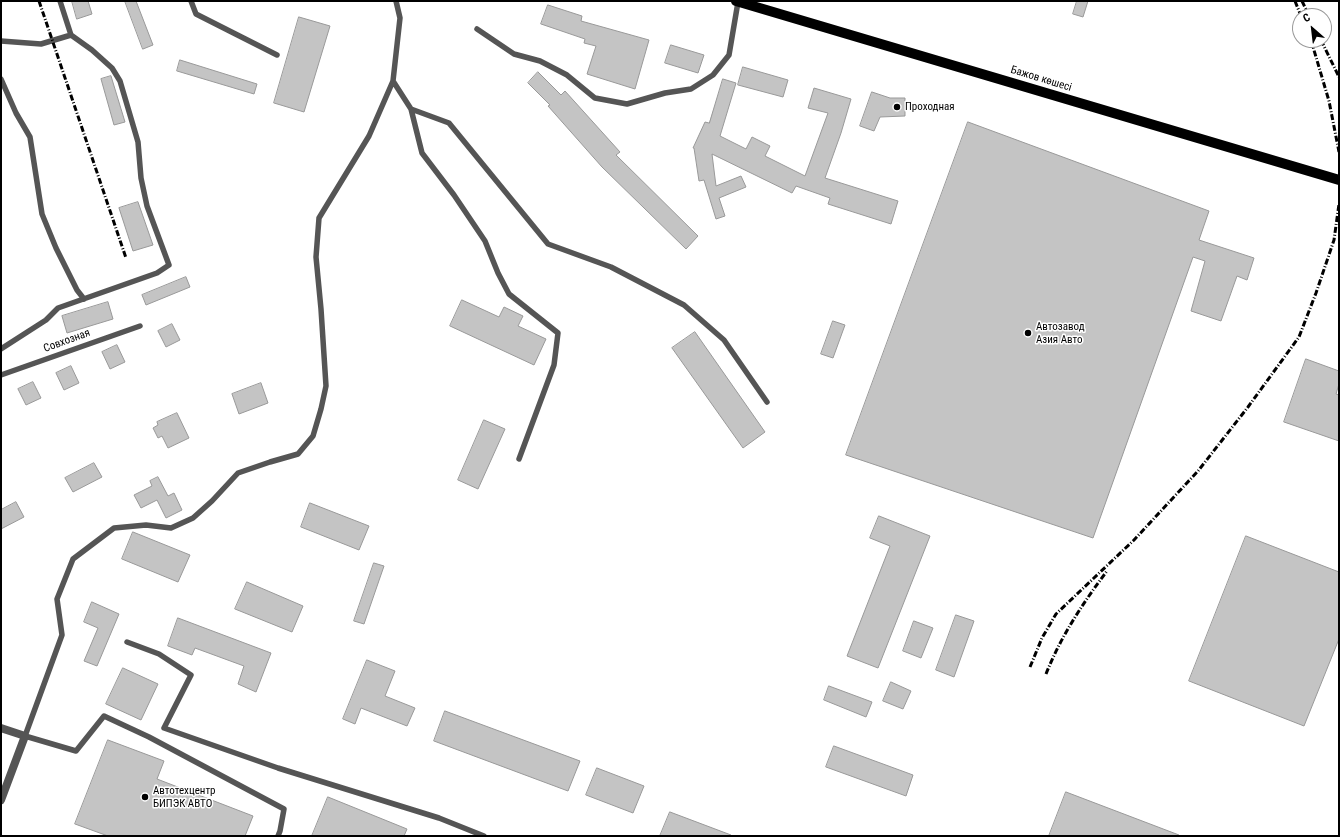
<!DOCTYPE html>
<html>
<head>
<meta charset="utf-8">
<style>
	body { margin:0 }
	#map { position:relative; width:1340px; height:837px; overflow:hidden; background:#fff; font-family:"Roboto Condensed",sans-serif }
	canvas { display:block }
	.frame { position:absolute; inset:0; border:2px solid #000; pointer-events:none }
	.north { position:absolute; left:1292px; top:8px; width:40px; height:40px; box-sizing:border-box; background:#fff; border:1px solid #999; border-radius:50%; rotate:332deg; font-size:11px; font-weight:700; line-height:16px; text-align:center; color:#000 }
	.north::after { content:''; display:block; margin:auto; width:14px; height:18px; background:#000; clip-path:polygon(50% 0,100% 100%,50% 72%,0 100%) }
</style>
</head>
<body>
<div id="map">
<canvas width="1340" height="837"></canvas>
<div class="frame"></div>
<div class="north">С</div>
</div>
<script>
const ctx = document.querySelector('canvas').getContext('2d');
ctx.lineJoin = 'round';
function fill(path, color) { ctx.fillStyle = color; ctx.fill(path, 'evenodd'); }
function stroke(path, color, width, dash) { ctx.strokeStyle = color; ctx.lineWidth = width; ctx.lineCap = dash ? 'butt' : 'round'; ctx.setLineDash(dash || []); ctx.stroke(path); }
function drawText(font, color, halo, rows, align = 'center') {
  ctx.font = font + ' "Roboto Condensed",sans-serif'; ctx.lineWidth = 3; ctx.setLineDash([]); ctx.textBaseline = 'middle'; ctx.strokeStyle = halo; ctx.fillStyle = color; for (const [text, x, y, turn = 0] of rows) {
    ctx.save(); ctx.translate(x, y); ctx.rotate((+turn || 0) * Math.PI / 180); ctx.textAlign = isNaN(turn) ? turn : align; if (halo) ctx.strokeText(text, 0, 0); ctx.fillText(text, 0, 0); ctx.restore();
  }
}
const building = new Path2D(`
	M72 1H88L92 14 77 19Z
	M125 1H136L153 45 143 49Z
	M1077 1H1088L1083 17 1073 14Z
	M548 5 582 16 581 21 649 40 635 89 587 74 596 46 584 43 585 39 541 24Z
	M299 17 330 26 304 112 274 103Z
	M671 45 704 55 698 73 665 63Z
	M180 60 257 84 254 94 177 71Z
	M743 67 788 80 783 97 738 85Z
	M538 72 561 95 565 91 620 152 616 155 698 236 686 249 602 167 548 106 550 105 528 83Z
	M111 76 125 122 114 125 101 79Z
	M723 79 736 83 720 136 746 149 752 137 770 146 765 156 805 176 828 113 808 108 814 88 851 99 841 133 825 178 898 201 891 224 828 204 830 198 796 186 792 193 712 154 716 186 741 176 746 187 719 198 725 216 716 219 704 180 699 181 694 148H693L705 122 709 123Z
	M872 92 890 98H905V116L880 117 874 131 860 126Z
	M968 122 1209 211 1199 240 1254 258 1247 280 1237 276 1221 321 1191 311 1205 261 1193 257 1093 538 846 455Z
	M138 202 153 245 133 251 119 208Z
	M186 277 190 287 146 305 142 295Z
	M462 300 499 317 504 307 523 316 518 326 546 339 534 365 450 326Z
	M108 302 113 319 67 333 62 316Z
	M833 321 845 325 833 358 821 354Z
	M172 324 180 340 166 347 158 331Z
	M695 332 765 432 743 448 672 348Z
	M117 345 125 362 110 369 102 352Z
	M1306 359 1339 371V384L1336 394 1339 395V441L1284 422Z
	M71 366 79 383 64 390 56 373Z
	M33 382 41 398 26 405 18 389Z
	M261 383 268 403 239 414 232 394Z
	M177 413 189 438 168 448 162 436 158 438 153 428 158 425 157 422Z
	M484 420 505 429 478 489 458 480Z
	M94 463 102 477 73 492 65 478Z
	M158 477 168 496 174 493 182 510 166 518 157 500 141 508 134 495 152 486 150 481Z
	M16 502 24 517 1 529V510Z
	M310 503 369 526 359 550 301 527Z
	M879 516 930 536 878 668 847 656 890 546 870 538Z
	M133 532 190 555 178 582 122 559Z
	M1246 536 1339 572V639L1304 726 1189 681Z
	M374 563 384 566 364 624 354 621Z
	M247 582 303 606 292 632 235 609Z
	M92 602 119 614 97 666 84 661 98 628 84 622Z
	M956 615 974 621 954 677 936 670Z
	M178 618 271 653 256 692 238 684 244 666 195 648 192 655 168 646Z
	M914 621 933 628 921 658 903 651Z
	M367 660 395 671 385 696 415 708 407 726 361 708 355 724 343 719Z
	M123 668 158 684 141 720 106 704Z
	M891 682 911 691 903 709 883 701Z
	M829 686 872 702 866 717 824 700Z
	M445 711 580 761 568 791 434 741Z
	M108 740 164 761 157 779 253 816 245 836H108L75 824Z
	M834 746 913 775 906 796 826 767Z
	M597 768 644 786 633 813 586 795Z
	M1066 792 1179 835V836H1049Z
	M328 797 407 829 404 836H312Z
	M670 812 731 835V836H660Z`);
fill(building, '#c4c4c4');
stroke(building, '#999', 1);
stroke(new Path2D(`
	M191 1 196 14 277 55
	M477 29 514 54 540 61 567 75 595 98 627 104 665 93 691 89 713 75 729 55 738 2
	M1 41 41 44 71 35 60 1
	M1 79 16 113 30 137 42 214 56 248 77 290 84 299
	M393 81 411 109 422 153 454 195 485 241 498 273 509 294 558 333 554 365 519 459
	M411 109 449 123 548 244 611 267 684 305 724 340 767 402
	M1 349 46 320 58 308 157 273 169 265 147 206 141 178 138 142 120 81 112 68 92 50 71 35
	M1 375 140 326
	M127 642 159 654 191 675 164 728 278 768 439 818 484 836
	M278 836 280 831 284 809 149 737 104 716 76 751 25 736 62 635 57 599 73 559 114 528 146 525 171 528 193 518 212 501 238 473 270 462 298 454 313 436 321 409 326 386 321 309 316 257 319 218 369 136 393 81 400 18 396 1`), '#555', 5.5);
stroke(new Path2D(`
	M1 728 25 736 1 800`), '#555', 8);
stroke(new Path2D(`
	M736 1 1339 180`), '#000', 10);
stroke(new Path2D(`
	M39 1 126 258
	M1295 1 1301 16
	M1302 1 1309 16
	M1311 40 1329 101 1339 152
	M1321 40 1339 77
	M1030 667 1042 638 1056 614 1134 540 1198 471 1248 407 1299 337 1316 293 1334 240 1339 204
	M1046 674C1061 636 1083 603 1107 571`), '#000', 3, [6, 2, 1, 2]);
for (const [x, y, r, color] of [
	[897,107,4,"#000"],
	[1028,333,4,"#000"],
	[145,797,4,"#000"]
]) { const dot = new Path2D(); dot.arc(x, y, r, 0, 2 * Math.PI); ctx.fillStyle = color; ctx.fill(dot); stroke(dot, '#fff', 1.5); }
drawText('11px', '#000', '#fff', [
	["Бажов көшесі",1041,79,17],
	["Совхозная",67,341,-20]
]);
drawText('11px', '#000', '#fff', [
	["Проходная",905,107],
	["Автозавод",1036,327],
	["Азия Авто",1036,340],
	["Автотехцентр",153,791],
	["БИПЭК АВТО",153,804]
], 'left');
</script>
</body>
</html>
